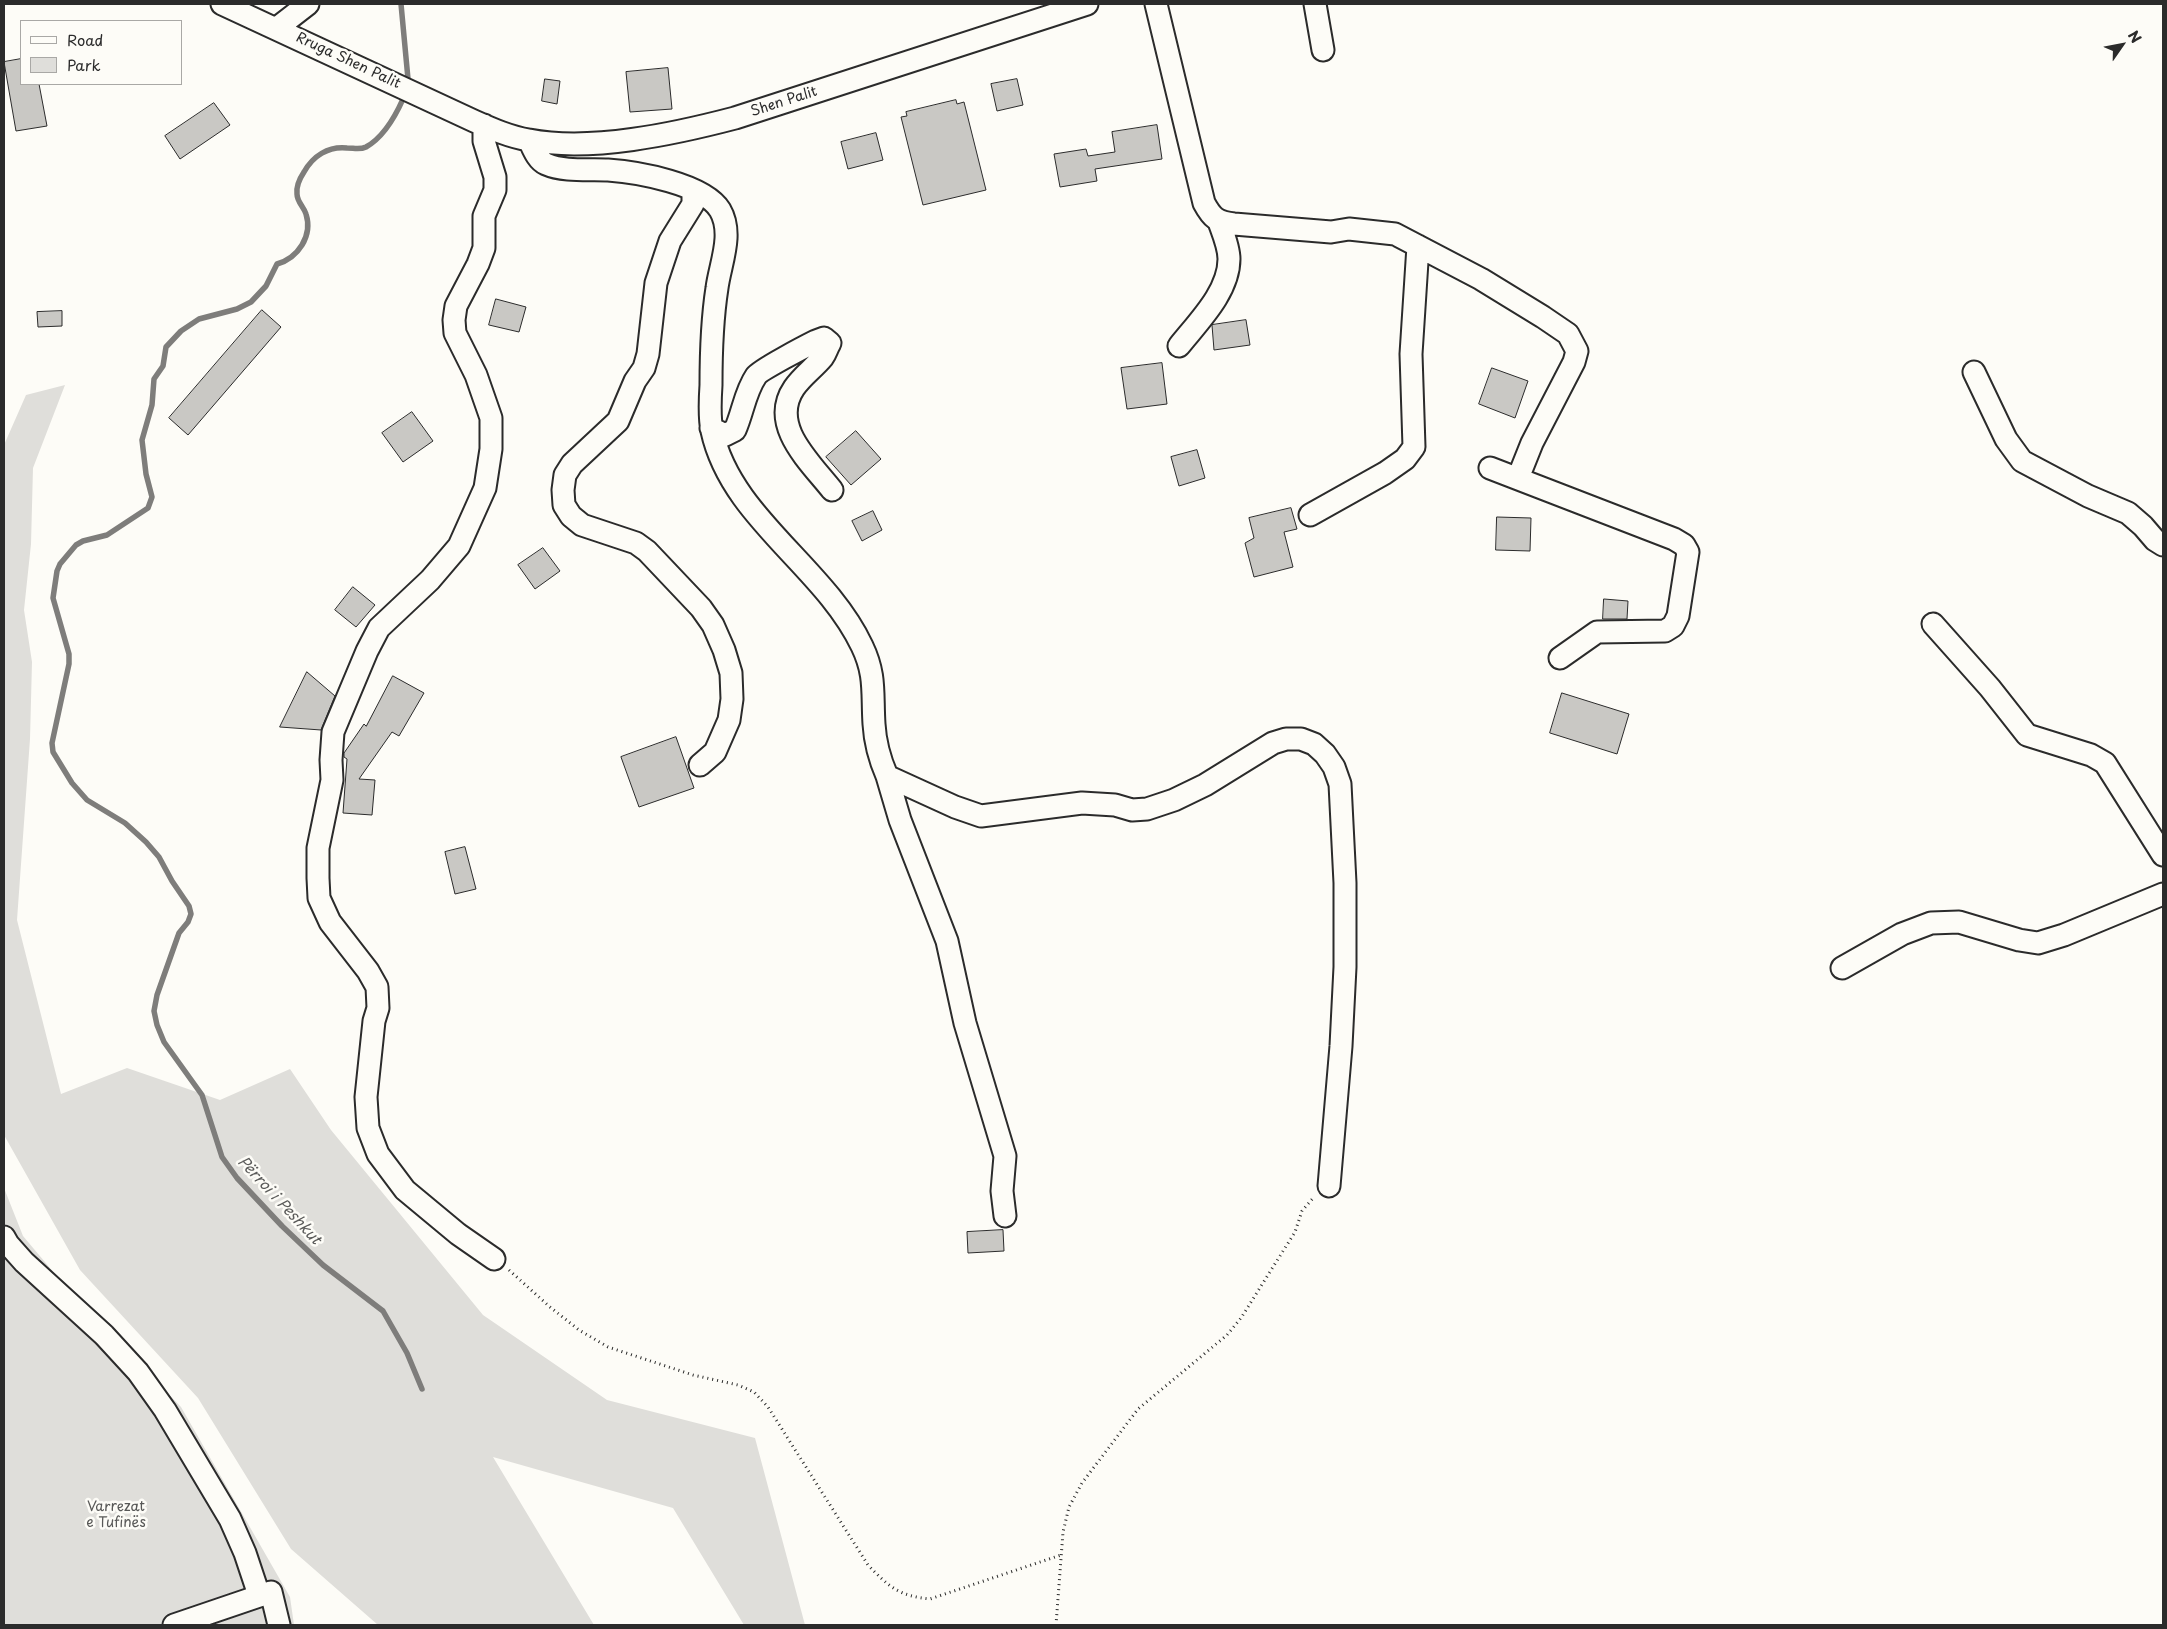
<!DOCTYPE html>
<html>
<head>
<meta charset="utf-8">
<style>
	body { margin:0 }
	#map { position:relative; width:2167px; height:1629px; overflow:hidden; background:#fdfcf7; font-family:"Playpen Sans",sans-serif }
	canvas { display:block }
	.frame { position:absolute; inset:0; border:5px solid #2b2b2b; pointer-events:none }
	.legend { position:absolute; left:20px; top:20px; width:162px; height:65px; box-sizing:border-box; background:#fdfcf7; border:1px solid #a9a8a5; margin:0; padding:6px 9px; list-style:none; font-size:15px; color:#2b2b2b }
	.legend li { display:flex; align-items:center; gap:10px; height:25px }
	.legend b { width:25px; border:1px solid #a9a8a5 }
	.north { position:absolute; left:2097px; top:20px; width:50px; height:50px; -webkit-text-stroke:4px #fdfcf7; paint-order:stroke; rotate:57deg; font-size:14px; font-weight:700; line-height:20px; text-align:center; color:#2b2b2b }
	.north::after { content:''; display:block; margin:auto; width:18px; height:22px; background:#2b2b2b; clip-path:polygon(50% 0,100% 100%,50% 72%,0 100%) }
</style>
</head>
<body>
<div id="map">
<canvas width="2167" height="1629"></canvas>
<div class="frame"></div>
<ul class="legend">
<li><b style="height:6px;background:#fdfcf7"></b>Road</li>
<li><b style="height:14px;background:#dfdeda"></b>Park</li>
</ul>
<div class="north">N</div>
</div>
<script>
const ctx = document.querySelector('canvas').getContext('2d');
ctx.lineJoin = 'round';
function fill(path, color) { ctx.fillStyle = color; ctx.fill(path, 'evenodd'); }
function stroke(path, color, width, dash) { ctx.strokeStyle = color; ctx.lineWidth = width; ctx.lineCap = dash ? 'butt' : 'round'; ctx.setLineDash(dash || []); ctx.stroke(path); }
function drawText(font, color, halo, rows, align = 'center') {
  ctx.font = font + ' "Playpen Sans",sans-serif'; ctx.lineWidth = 5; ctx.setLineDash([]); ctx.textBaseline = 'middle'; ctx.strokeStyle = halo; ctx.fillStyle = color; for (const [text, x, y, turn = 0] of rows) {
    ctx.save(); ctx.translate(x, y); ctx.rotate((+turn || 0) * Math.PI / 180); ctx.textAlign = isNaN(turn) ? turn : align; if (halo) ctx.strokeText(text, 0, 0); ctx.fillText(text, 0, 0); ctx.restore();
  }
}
fill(new Path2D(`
	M65 385 33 468 31 544 24 610 32 662 30 739 17 920 61 1094 127 1068 220 1100 290 1069 331 1130 483 1315 607 1400 755 1438 805 1625H744L673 1508 493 1457 594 1625H378L291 1549 198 1398 80 1270 4 1135V445L26 395Z
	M4 1188 23 1236 77 1300 181 1407 290 1597 294 1625H4Z`), '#dfdeda');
stroke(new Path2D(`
	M401 4 408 79
	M403 99C395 117 384 137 366 147 360 150 354 148 347 148 328 146 313 156 304 172 300 178 296 186 297 194 297 202 304 207 306 214 313 236 298 258 277 264L266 286 251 302 237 309 199 319 181 331 166 347 163 366 154 379 152 405 142 440 146 474 152 497 148 508 107 535 83 541 76 545 60 564 57 571 53 598 69 654V664L52 743 53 752 72 783 87 800 125 823 146 842 159 857 172 881 189 906 191 914 188 922 179 933 157 995 154 1011 157 1025 164 1042 202 1095 222 1157 237 1178 282 1226 323 1265 383 1311 407 1353 422 1389`), '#7e7d7b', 5.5);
const building = new Path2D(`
	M21 59V84H39L47 126 16 131 4 62Z
	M668 68 672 109 630 112 626 72Z
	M545 79 560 81 557 104 542 101Z
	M1017 79 1023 105 997 111 991 84Z
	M956 100 957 104 964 102 986 190 923 205 901 117 907 116 906 112Z
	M214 103 230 125 180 159 165 136Z
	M1157 125 1162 159 1095 169 1097 181 1060 187 1054 154 1086 149 1088 156 1115 152 1112 132Z
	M876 133 883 160 848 169 841 142Z
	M496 299 526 307 519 332 489 325Z
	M262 310 281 327 188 435 169 418Z
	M62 311V326L38 327 37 312Z
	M1246 320 1250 345 1214 350 1212 325Z
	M1162 363 1167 404 1127 409 1121 368Z
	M1492 368 1528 381 1515 418 1479 404Z
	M412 412 433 441 403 462 382 433Z
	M856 431 881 459 851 485 826 457Z
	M1197 450 1205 478 1179 486 1171 457Z
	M1291 508 1297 529 1284 532 1293 567 1254 577 1245 543 1254 538 1249 518Z
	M873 511 882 530 862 541 852 521Z
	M1497 517 1531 518 1530 551 1496 550Z
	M543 548 560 571 535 589 518 565Z
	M353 587 375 605 356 627 335 610Z
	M1604 599 1628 601 1627 619H1603Z
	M307 672 335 696 321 730 280 727Z
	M393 676 424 693 399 736 392 732 359 779 375 780 372 815 343 813 347 759 344 757V753L364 724 366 726Z
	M1562 693 1629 714 1617 754 1550 733Z
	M676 737 694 788 639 807 621 757Z
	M465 847 476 889 455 894 445 852Z
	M1003 1230 1004 1251 968 1253 967 1232Z`);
fill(building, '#c9c8c4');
stroke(building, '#2b2b2b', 1);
const minor = new Path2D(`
	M222 4 474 121C492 129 510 137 529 140 591 152 674 134 735 118L1087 4
	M1156 4 1204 203C1212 218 1217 222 1234 224L1331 232 1349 229 1395 234 1481 279 1543 317 1568 334 1577 351 1574 362 1532 443 1518 478
	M1315 4 1323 50
	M277 28 308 4
	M484 125V141L495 177V190L484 216V248L478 264 456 306 454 320 455 333 476 375 491 418V449L485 488 459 546 430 580 379 628 367 651 333 732 331 760 332 780 318 848V878L319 898 330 922 368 971 377 987 378 1008 374 1021 366 1097 368 1128 378 1154 405 1190 458 1234 494 1259
	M529 140C533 148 537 160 546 164 564 172 589 169 608 170 638 172 704 184 720 210 734 234 720 264 717 288 712 320 711 353 711 385 710 400 709 416 712 431 731 518 824 566 862 646 876 675 872 693 874 724 875 742 880 760 887 776L955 807 981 816 1082 803 1115 805 1132 810 1147 809 1174 800 1205 785 1273 743 1286 739H1301L1314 744 1325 754 1334 767 1340 784 1345 883V967L1341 1046 1329 1186
	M693 191V204L670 241 656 283 648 354 644 368 635 381 618 421 572 464 565 475 563 490 564 505 571 516 582 525 636 543 647 551 701 608 713 625 724 650 731 673 732 699 729 720 715 752 700 765
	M1179 346C1198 322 1229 292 1229 259 1229 247 1223 233 1219 222
	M1974 372 2006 439 2022 461 2088 496 2128 513 2143 526 2155 540 2163 545
	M711 428 725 435 735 430C743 412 745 392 756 376 760 370 806 346 816 341L824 338 830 343C827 348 826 353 823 357 814 368 802 376 794 388 769 425 809 461 832 490
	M1490 468 1674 539 1684 545 1688 552 1678 616 1673 626 1665 631 1597 632 1560 658
	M1310 515 1385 473 1405 459 1414 447 1411 354 1418 246
	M1933 624 1990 688 2027 735 2091 755 2105 763 2163 855
	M887 776 900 820 947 941 965 1023 1005 1156 1002 1191 1005 1216
	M1842 968 1902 934 1931 923 1959 922 2019 940 2038 943 2064 935 2163 894
	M4 1237 8 1244 24 1262 104 1335 138 1372 165 1410 230 1519 245 1553 259 1595
	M174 1625 271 1592 279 1625`);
stroke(minor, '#2b2b2b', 25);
stroke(new Path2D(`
	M509 1270 550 1307 579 1330 608 1347 693 1375 738 1385 754 1392 768 1407 868 1565C889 1587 899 1596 930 1599L1061 1555
	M1056 1625 1063 1532 1069 1507 1082 1483 1138 1409 1227 1335 1241 1318 1295 1232 1302 1211 1314 1197`), '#2b2b2b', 3, [1, 4]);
stroke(minor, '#fdfcf7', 21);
drawText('14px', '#2b2b2b', '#fdfcf7', [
	["Rruga Shen Palit",348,61,25],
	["Shen Palit",784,102,-18]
]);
drawText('14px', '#585857', '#fdfcf7', [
	["Varrezat",116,1507],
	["e Tufinës",116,1523]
]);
drawText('italic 15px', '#5b5b5a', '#fdfcf7', [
	["Përroi i Peshkut",279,1201,47]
]);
</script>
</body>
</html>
